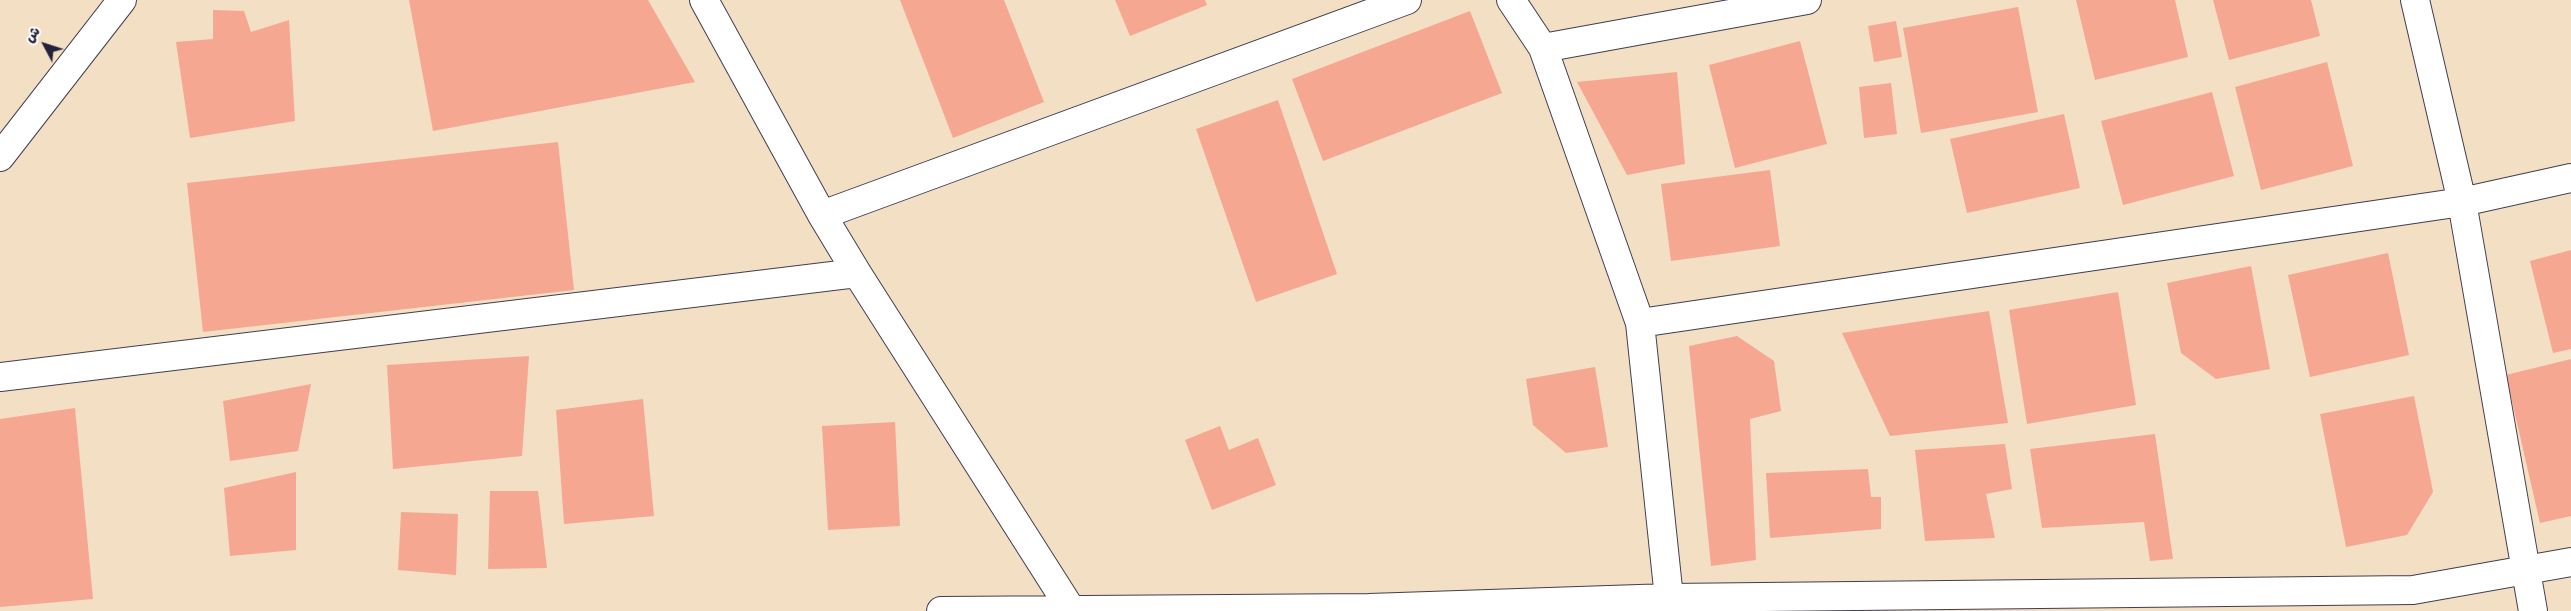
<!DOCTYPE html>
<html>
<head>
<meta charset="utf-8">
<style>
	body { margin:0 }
	#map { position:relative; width:2571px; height:611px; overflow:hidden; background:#f3dfc4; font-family:Dekko,"Playpen Sans Arabic",sans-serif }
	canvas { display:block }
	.north { position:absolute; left:20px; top:20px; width:50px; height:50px; -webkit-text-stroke:4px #fdfcf7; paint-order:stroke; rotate:310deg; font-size:14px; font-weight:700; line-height:20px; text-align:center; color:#22223b }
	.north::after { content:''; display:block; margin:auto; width:18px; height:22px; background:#22223b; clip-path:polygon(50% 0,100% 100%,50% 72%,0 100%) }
</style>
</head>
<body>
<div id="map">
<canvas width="2571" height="611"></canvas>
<div class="north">ش</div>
</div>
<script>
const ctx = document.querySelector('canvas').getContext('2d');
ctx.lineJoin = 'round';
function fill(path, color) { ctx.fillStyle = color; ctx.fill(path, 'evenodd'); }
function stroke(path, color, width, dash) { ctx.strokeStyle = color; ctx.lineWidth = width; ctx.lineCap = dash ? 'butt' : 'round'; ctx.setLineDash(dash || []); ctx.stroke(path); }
fill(new Path2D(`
	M409 0H648L695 82 433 131Z
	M900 0H1004L1044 102 953 138Z
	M1115 0H1205L1207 5 1130 36Z
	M2076 0H2175L2188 57 2095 80Z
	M2213 0H2311L2320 36 2229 60Z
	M2018 7 2038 112 1921 133 1903 28Z
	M213 10 244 11 251 32 289 20 295 121 190 138 176 42 213 39Z
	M1470 11 1502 93 1323 161 1292 79Z
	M1896 21 1902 57 1874 62 1868 26Z
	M1800 41 1827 144 1735 168 1709 65Z
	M2327 62 2353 166 2261 190 2235 87Z
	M1677 72 1685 164 1627 175 1577 82Z
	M1891 83 1897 134 1864 138 1859 87Z
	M2212 92 2234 176 2123 205 2101 121Z
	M1278 100 1337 274 1256 302 1196 129Z
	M2064 114 2080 188 1967 213 1950 139Z
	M558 142 574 290 203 332 187 183Z
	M1770 170 1780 246 1671 261 1661 184Z
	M2571 250V349L2553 353 2530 261Z
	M2388 253 2409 355 2310 377 2288 275Z
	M2251 266 2270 369 2216 379 2181 353 2167 283Z
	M2118 292 2136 405 2027 424 2009 310Z
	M1989 311 2008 423 1890 436 1842 333Z
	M1737 336 1774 361 1781 411 1750 419 1756 560 1711 566 1689 346Z
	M529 356 522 456 393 469 387 365Z
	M2571 359V516L2540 523 2506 375Z
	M1595 367 1608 447 1566 453 1533 425 1526 379Z
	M311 384 298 451 230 461 223 401Z
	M2414 396 2433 492 2407 535 2346 547 2320 414Z
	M643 399 654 516 564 524 556 410Z
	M75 408 93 599 0 607V419Z
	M895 422 900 526 828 530 822 426Z
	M1220 426 1229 450 1258 438 1276 485 1212 510 1185 440Z
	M2155 434 2173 559 2150 561 2144 522 2042 528 2030 449Z
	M2005 444 2012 489 1986 494 1995 538 1925 541 1915 450Z
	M1868 469 1871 497H1881V529L1770 538 1766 473Z
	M296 472V550L230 556 224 488Z
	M490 491H538L547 568 488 569Z
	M401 512 458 514 456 575 398 570Z`), '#f6a792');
const street = new Path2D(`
	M704 0 822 215 857 273 1072 611
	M1511 0 1543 48 1640 323 1669 598
	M2415 0 2462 202 2533 611
	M1543 48 1807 0
	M0 157 122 0
	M822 215 1407 0
	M1640 323 2462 202 2571 178
	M0 377 857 273
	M941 611 1369 608 1669 598 2413 590 2571 562`);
stroke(street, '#413e50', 30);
stroke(street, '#fff', 28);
</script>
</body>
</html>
